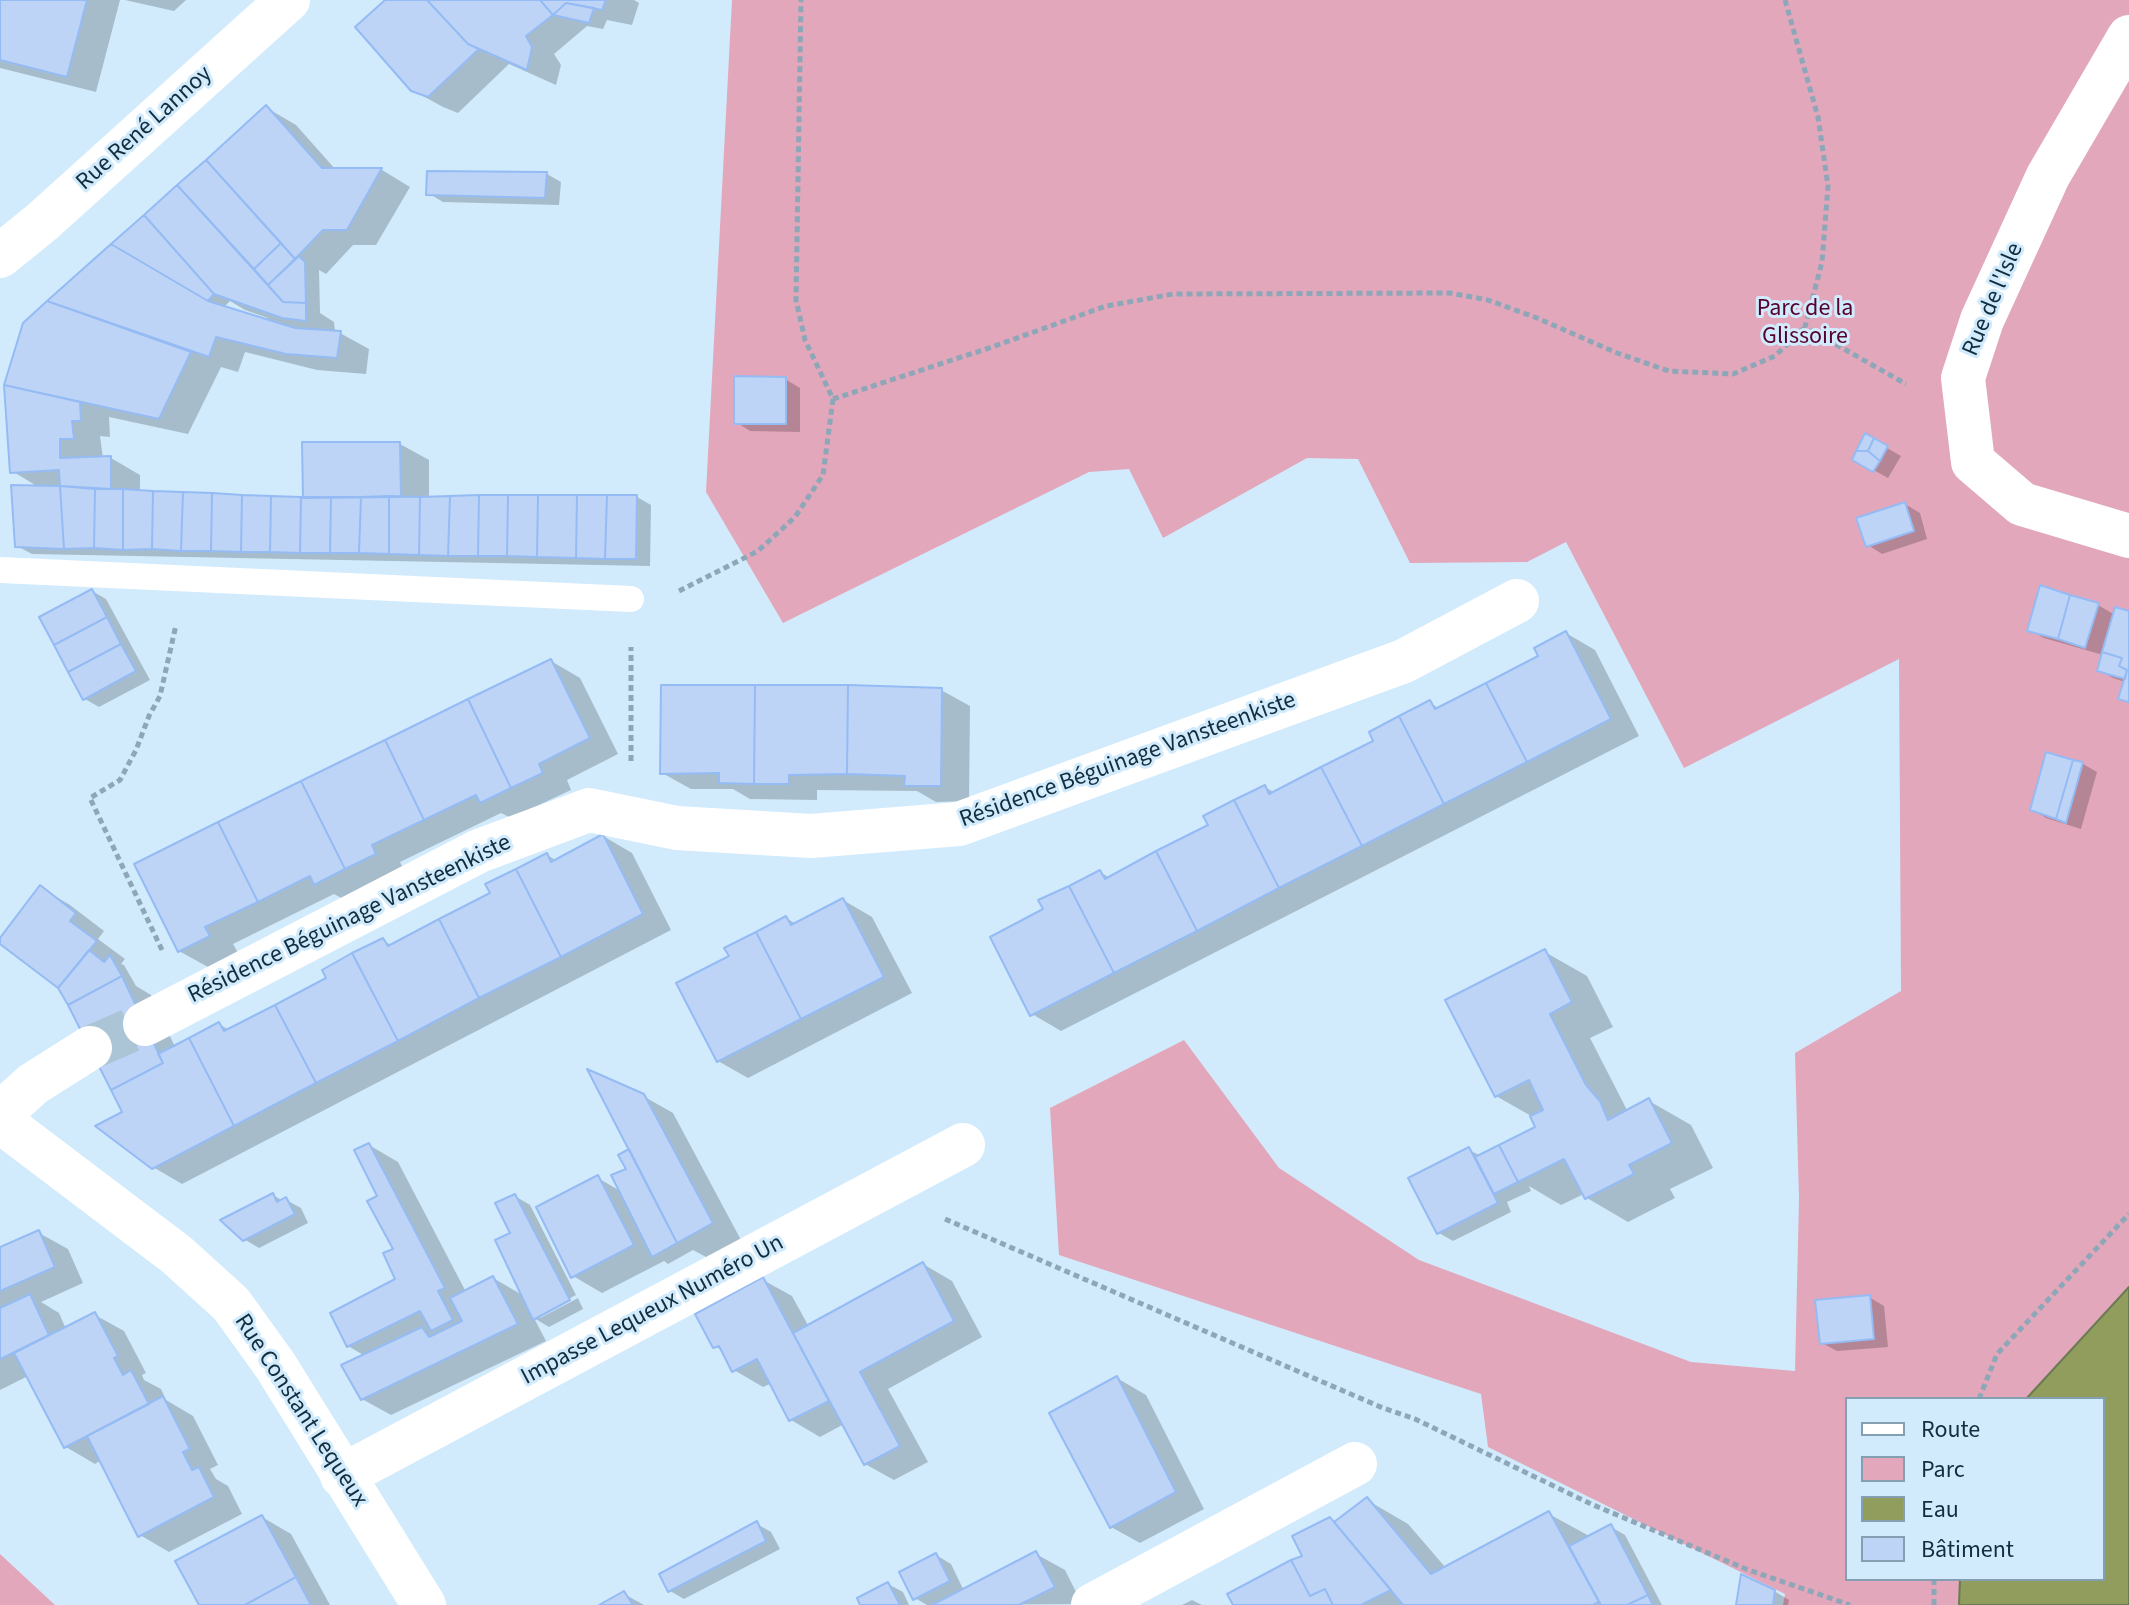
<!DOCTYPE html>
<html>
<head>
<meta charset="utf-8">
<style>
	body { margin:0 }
	#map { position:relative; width:2129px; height:1605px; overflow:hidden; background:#d1ebfd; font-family:"Source Sans 3",sans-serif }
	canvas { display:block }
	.legend { position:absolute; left:1845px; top:1397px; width:260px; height:184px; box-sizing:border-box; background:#d1ebfd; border:2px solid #849fb1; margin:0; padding:10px 14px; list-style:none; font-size:24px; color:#112d3e }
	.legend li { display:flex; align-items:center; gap:16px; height:40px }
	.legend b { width:40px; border:2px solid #849fb1 }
</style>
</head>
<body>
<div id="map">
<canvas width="2129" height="1605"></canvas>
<ul class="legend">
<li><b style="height:10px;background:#fff"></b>Route</li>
<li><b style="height:22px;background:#e2a7ba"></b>Parc</li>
<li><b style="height:22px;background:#909d5d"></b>Eau</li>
<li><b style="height:22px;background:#bed4f6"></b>Bâtiment</li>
</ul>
</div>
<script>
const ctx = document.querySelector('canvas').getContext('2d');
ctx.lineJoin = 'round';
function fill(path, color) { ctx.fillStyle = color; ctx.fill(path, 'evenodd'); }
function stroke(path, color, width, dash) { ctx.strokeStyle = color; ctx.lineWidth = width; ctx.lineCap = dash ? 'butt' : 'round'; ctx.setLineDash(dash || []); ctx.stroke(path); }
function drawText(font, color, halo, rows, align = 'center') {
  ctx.font = font + ' "Source Sans 3",sans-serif'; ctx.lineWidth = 6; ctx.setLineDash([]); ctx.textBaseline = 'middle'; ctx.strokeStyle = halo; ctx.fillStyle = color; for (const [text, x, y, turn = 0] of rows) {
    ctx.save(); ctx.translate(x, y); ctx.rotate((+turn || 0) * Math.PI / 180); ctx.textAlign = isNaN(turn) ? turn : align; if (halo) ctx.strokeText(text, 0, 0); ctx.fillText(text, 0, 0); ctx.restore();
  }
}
fill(new Path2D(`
	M732 0H2129V1605H1783L1785 1594 1488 1447 1481 1394 1059 1255 1050 1108 1184 1040 1279 1168 1419 1260 1691 1362 1795 1371 1799 1199 1795 1053 1901 991 1899 659 1684 768 1566 542 1527 562 1410 563 1358 459 1307 458 1163 538 1129 469 1089 472 783 623 706 492ZM1847 1399H2103V1579H1847Z
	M0 1554 55 1605H0Z`), '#e2a7ba');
const water = new Path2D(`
	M2129 1287V1605H1959L1960 1579H2103V1399H2026Z`);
fill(water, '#909d5d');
stroke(water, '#6a7b54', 2);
fill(new Path2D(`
	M0 0H120L96 92 0 68Z
	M125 0H186L174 11Z
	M388 0H634L639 3 632 25 607 20 603 29 587 26 554 54 561 65 556 85 509 64 458 113 443 107 412 90Z
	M267 108 296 125 336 170H382L410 187 376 245H353L326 274 319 270 320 313 334 322 335 332 340 333 369 349 366 374 317 370 245 352 238 372 221 367 188 434 109 417 110 437 100 436 103 458H111L140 475V492L305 500 400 444 429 460V499L637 497 651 505 650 566 32 554 17 546 40 488 12 471 6 386 25 324ZM230 301 245 310 268 318 267 321 223 308Z
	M547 174 561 182 559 205 443 202 428 193Z
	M785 379 800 388V432L750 431 736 422Z
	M1866 436 1901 456 1888 478 1854 459Z
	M1905 504 1920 513 1927 539 1882 554 1868 545Z
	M92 591 106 599 150 680 99 707 85 699Z
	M2098 605 2115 615 2129 613V703L2121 698 2125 682 2113 678 2099 670 2103 655 2044 638 2029 630Z
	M1566 633 1595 650 1639 736 1061 1031 1032 1014 1045 910 1100 872 1110 878 1211 826 1265 787 1275 793 1376 742 1430 703 1440 709 1540 657Z
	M551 661 580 678 618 754 567 780 571 790 511 818 501 813 400 862 404 871 345 900 334 894 233 944 238 953 208 967 179 951 137 865Z
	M941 690 970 706 969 801 936 802 917 791 817 790V800L750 799 733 789H691L662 773Z
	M2048 754 2083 764 2097 772 2081 829 2046 818 2032 809Z
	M603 836 632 853 671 930 182 1184 153 1167 60 987 0 941 41 888 70 905 104 931 98 939 125 959 121 964 124 965 136 986 151 995 175 1047 219 1024 229 1030 328 979 382 940 393 946 493 894 547 855 557 861Z
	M843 900 872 917 912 993 748 1078 718 1061 732 957 786 918 796 924Z
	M1545 952 1587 976 1613 1027 1590 1038 1628 1112 1649 1101 1691 1125 1713 1168 1670 1189 1675 1198 1628 1222 1587 1198 1584 1194 1561 1205 1529 1186 1531 1191 1507 1202 1511 1212 1453 1241 1439 1233 1469 1150 1481 1156 1538 1127 1533 1117 1496 1096Z
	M643 1096 673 1113 741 1240 708 1258 693 1250 668 1264 664 1261 602 1293 573 1276 598 1178 622 1192 629 1170Z
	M369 1145 398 1162 466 1292 493 1278 524 1296 513 1234 515 1196 530 1205 576 1295 540 1314V1318L578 1298 583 1309 549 1327 534 1318 546 1341 391 1415 362 1399 365 1356 348 1346 398 1280 395 1250 380 1197Z
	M273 1195 283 1201 286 1200 301 1208 308 1223 259 1248 244 1239Z
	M39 1233 68 1249 83 1283 41 1302 59 1313 66 1329 95 1315 124 1331 146 1373 142 1375 144 1380 161 1389 166 1400 193 1416 218 1465 210 1469 216 1479 228 1486 242 1514 169 1552 140 1535 101 1460 95 1464 66 1447 28 1376 0 1390V1250Z
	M923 1264 952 1281 982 1337 888 1389 928 1462 894 1480 865 1464 844 1424 820 1437 791 1420 772 1383 763 1387 734 1370 724 1352 715 1346 763 1280 792 1296 809 1327Z
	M1869 1297 1884 1306 1888 1347 1837 1351 1822 1343Z
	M1117 1378 1146 1395 1204 1509 1140 1543 1111 1527Z
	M1367 1500 1408 1524 1446 1568 1549 1514 1591 1537 1611 1527 1625 1535 1662 1605H1235L1305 1556 1330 1519 1336 1523Z
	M262 1517 291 1534 330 1605H202Z
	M757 1524 771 1532 780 1549 684 1599 670 1591Z
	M1036 1554 1065 1570 1082 1604 927 1605 915 1598 936 1555 951 1564 964 1591Z
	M888 1584 903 1592 909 1605H862Z
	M1774 1591 1789 1600 1788 1605H1738Z
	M624 1594 644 1605H603Z
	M1192 1600 1202 1605H1182Z`), '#0003');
const building = new Path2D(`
	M0 0H87L67 77 0 60Z
	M385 0H427L468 44 479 49 428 97 411 91 355 27Z
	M427 0H540L553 15 526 36 532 47 527 70 468 44Z
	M540 0H606L602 10 566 3 553 15Z
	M566 3 594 8 589 23 553 15Z
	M266 105 322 168H382L347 230H323L295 259 206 160Z
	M206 160 281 243 254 269 177 185Z
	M427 171 547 172 545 198 426 195Z
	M177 185 283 302 306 303V321L282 318 214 294 144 215Z
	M144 215 214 294 208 301 111 244Z
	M281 243 295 259 268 285 254 269Z
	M111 244 208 301 295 328 341 331 337 358 286 354 216 337 209 357 47 301Z
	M299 256 305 262 306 303 283 302 268 285Z
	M47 301 191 352 159 419 4 385 23 323Z
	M734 376 786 377V424H734Z
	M4 385 80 402 81 421H72L74 439H60V458L111 456V489L60 486 59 470 10 473Z
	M1865 433 1874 438 1868 451H1856Z
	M1874 438 1888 446 1880 461 1868 451Z
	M302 442H400L401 497 303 498Z
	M1856 451H1868L1880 461 1873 472 1852 460Z
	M11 485 60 486 64 549 15 547Z
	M60 486 95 489 94 548 64 549Z
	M95 489H123V550L94 548Z
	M123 489 153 491 152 549 123 550Z
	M153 491 183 492 181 551 152 549Z
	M183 492 212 493 211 551H181Z
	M212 493 242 495 241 552 211 551Z
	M242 495 271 496 270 552H241Z
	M479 495 478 556H448L450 496Z
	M479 495H508L507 556H478Z
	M508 495H538L537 557 507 556Z
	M538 495H577L576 558 537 557Z
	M577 495H607L605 559 576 558Z
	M607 495H637L636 559H605Z
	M271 496 301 497 300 553 270 552Z
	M389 496 420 497 419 555 389 554Z
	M389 496V554L359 553 361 497Z
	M450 496 448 556 419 555 420 497Z
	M301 497H331L330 553H300Z
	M331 497H361L359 553H330Z
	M1905 502 1914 531 1866 547 1856 518Z
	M2040 585 2070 595 2058 639 2027 631Z
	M92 589 107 617 54 645 39 617Z
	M2070 595 2099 603 2085 648 2058 639Z
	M2115 607 2129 611V702L2118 699 2127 670 2119 666 2122 658 2102 652Z
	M107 617 121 644 68 672 54 645Z
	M1566 631 1611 719 1527 762 1486 683 1538 656 1534 648Z
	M121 644 136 671 83 700 68 672Z
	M2102 652 2122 658 2119 666 2127 670 2125 679 2097 671Z
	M551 659 590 738 539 764 543 773 511 788 468 699Z
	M1486 683 1527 762 1444 804 1399 716 1430 700 1435 709Z
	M661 685H755L754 784 719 783V773L660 774Z
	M755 685H848L847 774 789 775V784H754Z
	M848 685 942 688 941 786H904L905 776 847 774Z
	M468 699 511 788 480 803 476 795 424 820 385 740Z
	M1399 716 1444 804 1362 846 1321 767 1373 741 1369 732Z
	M385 740 424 820 372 845 376 854 345 869 301 781Z
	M2046 752 2073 760 2056 819 2030 810Z
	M2073 760 2083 762 2066 823 2056 819Z
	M1321 767 1362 846 1279 888 1234 800 1265 785 1269 794Z
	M301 781 345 869 314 885 310 876 258 902 218 822Z
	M1234 800 1279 888 1197 931 1156 851 1208 825 1203 816Z
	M218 822 258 902 205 927 210 936 178 952 134 864Z
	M603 834 643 914 561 957 516 869 547 853 551 862Z
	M1156 851 1197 931 1114 973 1069 886 1100 870 1105 879Z
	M516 869 561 957 479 998 439 919 490 893 485 884Z
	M40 885 76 913 70 921 97 941 58 988 0 944V938Z
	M1069 886 1114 973 1030 1016 990 937 1043 909 1038 900Z
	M843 898 884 977 801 1019 756 932 786 916 791 925Z
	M439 919 479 998 398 1041 352 953 383 938 388 946Z
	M756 932 801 1019 717 1062 676 983 729 956 724 948Z
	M1545 949 1572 1002 1550 1014 1586 1085 1600 1101 1608 1120 1649 1098 1672 1143 1629 1165 1634 1174 1585 1199 1564 1159 1518 1182 1499 1145 1535 1127 1530 1116 1543 1110 1529 1080 1495 1097 1445 1000Z
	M89 950 104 962 110 955 122 976 68 1005 58 988Z
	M352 953 398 1041 316 1083 275 1005 326 978 322 970Z
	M122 976 163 1063 111 1090 68 1005Z
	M275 1005 316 1083 234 1126 189 1038 219 1022 224 1031Z
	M189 1038 234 1126 152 1169 95 1126 122 1112 111 1090 163 1063 158 1054Z
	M587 1069 644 1094 713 1223 677 1243Z
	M369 1143 445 1288 438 1291 453 1320 431 1331 420 1311 347 1347 330 1313 395 1279 383 1253 393 1249 367 1201 377 1196 354 1150Z
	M1499 1145 1518 1182 1494 1194 1475 1157Z
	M1469 1147 1498 1203 1437 1234 1408 1178Z
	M629 1149 677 1243 652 1257 611 1175 626 1169 618 1155Z
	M598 1175 634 1245 571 1278 536 1207Z
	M273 1193 277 1202 286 1197 295 1214 243 1241 220 1220Z
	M515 1194 570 1300 533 1320 495 1240 510 1233 495 1203Z
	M39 1230 55 1267 0 1291V1247Z
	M923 1262 954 1321 860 1372 900 1446 864 1465 793 1333Z
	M493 1276 518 1324 361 1400 341 1365 422 1327 429 1337 462 1321 450 1298Z
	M763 1277 829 1401 789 1421 757 1359 732 1372 719 1346 713 1348 695 1314Z
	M30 1294 49 1335 0 1359V1308Z
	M1870 1295 1874 1339 1820 1344 1815 1300Z
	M95 1312 118 1356 114 1358 123 1375 131 1370 149 1404 64 1448 14 1353Z
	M1117 1376 1176 1492 1110 1528 1049 1413Z
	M163 1396 190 1449 183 1452 192 1470 199 1467 214 1497 138 1537 87 1436Z
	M1367 1497 1431 1574 1549 1511 1599 1602 1593 1605H1403L1334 1522Z
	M262 1515 296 1577 245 1605H199L175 1561Z
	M1330 1517 1334 1522 1391 1590 1361 1605H1333L1325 1589 1310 1596 1291 1560 1302 1556 1292 1536Z
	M757 1521 766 1541 668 1592 659 1574Z
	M1611 1524 1648 1595 1627 1605H1601L1569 1546Z
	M1036 1551 1055 1587 1019 1605H932Z
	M936 1553 950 1581 913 1600 899 1572Z
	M1291 1560 1310 1596 1325 1589 1333 1605H1233L1227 1594Z
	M1741 1574 1775 1590 1773 1605H1736Z
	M296 1577 311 1605H245Z
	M888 1582 900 1605H860L857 1598Z
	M624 1591 633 1605H599Z
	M1648 1595 1653 1605H1627Z`);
fill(building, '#bed4f6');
stroke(building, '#94bbf4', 2);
stroke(new Path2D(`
	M90 1048 145 1024`), '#abc5d7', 44, [44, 22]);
stroke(new Path2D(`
	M1785 0 1818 117 1828 186 1822 262 1805 327 1906 384
	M833 399 992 347 1106 306 1173 294 1450 293 1488 300 1537 318 1617 353 1669 371 1733 374 1775 356 1805 327
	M679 591 758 551 795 517 823 475 833 399 805 340 796 300 801 0
	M631 761V647
	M162 950 90 798 120 780 136 750 149 716 160 696 176 625
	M945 1219 1383 1408 1415 1419 1591 1504 1746 1569 1850 1605
	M1979 1399 1997 1354 2129 1214
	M1934 1605V1579`), '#8da7b9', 5, [6, 4]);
stroke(new Path2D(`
	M0 570 631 599`), '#fff', 26);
stroke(new Path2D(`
	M2129 37 2048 176 1982 320 1963 378 1973 462 2022 504 2129 536
	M145 1024 479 851 589 810 677 828 811 836 959 824 1404 661 1517 601
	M0 1114 33 1084 90 1048
	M0 1121 177 1255 231 1304 275 1365 424 1605
	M342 1476 963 1145
	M1093 1605 1355 1464`), '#fff', 44);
stroke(new Path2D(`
	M0 256 42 222 288 0`), '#fff', 44);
drawText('24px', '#112d3e', '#d1ebfd', [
	["Rue René Lannoy",145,129,-42],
	["Rue de l'Isle",1994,300,-67],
	["Résidence Béguinage Vansteenkiste",1128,761,-20],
	["Résidence Béguinage Vansteenkiste",350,920,-26],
	["Impasse Lequeux Numéro Un",653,1311,-28],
	["Rue Constant Lequeux",300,1411,57]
]);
drawText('24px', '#55022c', '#d1ebfd', [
	["Parc de la",1805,310],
	["Glissoire",1805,338]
]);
</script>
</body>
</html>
